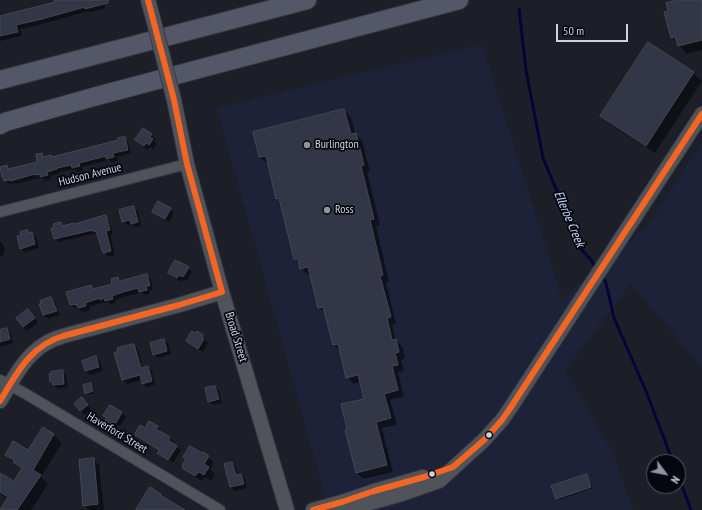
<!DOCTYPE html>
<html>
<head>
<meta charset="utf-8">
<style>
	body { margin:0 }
	#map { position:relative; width:702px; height:510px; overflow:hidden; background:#1c1f28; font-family:"PT Sans Narrow",sans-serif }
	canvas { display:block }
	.north { position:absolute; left:646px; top:454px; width:40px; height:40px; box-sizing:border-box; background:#05070e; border:1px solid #565962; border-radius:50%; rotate:122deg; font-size:11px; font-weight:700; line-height:16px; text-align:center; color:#cfd3e0 }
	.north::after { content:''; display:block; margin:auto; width:14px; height:18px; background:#9094a0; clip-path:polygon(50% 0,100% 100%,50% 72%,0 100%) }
	.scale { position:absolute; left:556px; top:24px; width:72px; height:18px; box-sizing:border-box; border:2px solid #cfd3e0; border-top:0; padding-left:5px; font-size:12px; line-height:14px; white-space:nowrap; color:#cfd3e0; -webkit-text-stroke:3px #05070e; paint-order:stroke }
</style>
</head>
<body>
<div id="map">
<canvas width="702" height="510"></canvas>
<div class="north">N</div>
<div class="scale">50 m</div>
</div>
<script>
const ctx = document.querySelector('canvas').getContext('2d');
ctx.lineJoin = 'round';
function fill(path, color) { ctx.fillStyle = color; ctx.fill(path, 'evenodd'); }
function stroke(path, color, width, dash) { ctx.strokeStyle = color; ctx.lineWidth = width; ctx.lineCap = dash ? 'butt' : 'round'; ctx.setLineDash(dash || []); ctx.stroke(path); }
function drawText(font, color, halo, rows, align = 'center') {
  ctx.font = font + ' "PT Sans Narrow",sans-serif'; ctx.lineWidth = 3.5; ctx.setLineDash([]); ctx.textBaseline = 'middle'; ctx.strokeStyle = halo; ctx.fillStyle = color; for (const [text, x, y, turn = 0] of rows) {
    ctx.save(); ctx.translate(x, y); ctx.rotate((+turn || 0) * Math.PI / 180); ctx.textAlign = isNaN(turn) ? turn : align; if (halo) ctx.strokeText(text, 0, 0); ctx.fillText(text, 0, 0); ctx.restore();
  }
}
fill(new Path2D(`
	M482 44 562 299 648 225 702 141V368L688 350 631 284 565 370 613 453 633 510H329L217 108Z`), '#1d2238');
fill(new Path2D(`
	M63 0H103L105 8 90 12 88 11 46 23 20 29 22 36 0 41V19Z
	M682 0H702V50L687 54 672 38 666 13Z
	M693 73 702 81 655 153 610 124 602 116Z
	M344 110 351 117 355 134 362 141 370 171 367 172 380 225 376 226 389 282H386L396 324 392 325 396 341 402 346 405 358 401 360 404 371 398 372 404 396 390 400 397 425 382 428 393 472 363 479 356 472 365 399 361 382 354 384 347 377 341 352 334 345 326 314 319 307 311 274 308 275 301 268 300 263 295 259 281 202 277 198 268 163H266L260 157Z
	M151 135 155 139 154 141 157 144 153 149 150 146 148 150 140 144 136 140Z
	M124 138 128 142 131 153 117 157 118 161 111 162 109 160 82 167 83 170 77 172 74 169 60 172 61 173 50 176 51 179 45 181 43 178H40L15 184 14 183 9 184 5 180 6 166 10 170 38 163 42 154 45 157 53 158 119 141Z
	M134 207 138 211 141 226 136 227 132 224 127 225 123 221Z
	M170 209 174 213 169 222 157 215 153 211Z
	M105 217 109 221 113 234 110 235 115 255 108 257 104 252 97 233 59 242 55 238V228L60 223 64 226 75 225Z
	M27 231 30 234 32 233 36 237 39 248 25 252 21 248Z
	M0 241 4 245 5 252H3V256H0Z
	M188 268 192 272 187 281 184 279 182 282 173 277 169 273Z
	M147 275 151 279 153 290H149L150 294 144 295 141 292 127 296 115 300 116 303 110 304 108 302 105 303 104 302 89 307 90 310 83 312 78 308H75L71 304 91 286 95 290 113 284 118 278 121 281Z
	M51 299 55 303 60 315 48 319 44 315 42 304Z
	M32 314 38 323 27 331 23 327Z
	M7 330 11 334 13 343 0 347V331Z
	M202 336 206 340 205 341 208 343 203 352 191 345 187 341Z
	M164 340 168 344 171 354 158 358 154 354Z
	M134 345 138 349 143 369 148 367 152 371 155 385 147 387 143 383 142 380 127 384 123 380 115 353Z
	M96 357 100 361 103 371 90 375 86 371Z
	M62 371 66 375 68 387 58 389 51 381Z
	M91 384 93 385 94 393 87 395 85 393Z
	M215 387 219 391 222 403 213 405 209 401Z
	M85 402 91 409 85 415 75 404Z
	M110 406 122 413 126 417 120 426 117 425 116 427 110 424 106 420 107 418 105 416Z
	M157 427 161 431 160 432 169 438 173 442 172 444 181 450 173 463 163 456 160 451 140 439 136 435 145 429Z
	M43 428 54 435 62 443 41 477 48 484 31 510H1L8 499 0 494V474L15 483 22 470 6 455 29 451Z
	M208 457 214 463 210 469 215 474 211 481 205 477 202 481 190 474 184 468Z
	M93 459 99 465 104 510H89L84 505Z
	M232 463 236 467 238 475H241L245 479 247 488 235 491 231 487 225 465Z
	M587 475 588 476 593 488 558 500 557 498Z`), '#0007');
stroke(new Path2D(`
	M519 9 526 70 543 158 581 249 591 260 596 268
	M602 276 606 283 614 318 646 391 673 462
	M678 475 691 510`), '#070336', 3);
const building = new Path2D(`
	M54 0H108V3L85 9V7L42 19 16 25 18 32 0 36V16L55 2Z
	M678 0H702V40L678 46 675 37 671 38 664 12 668 11 666 3Z
	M648 42 694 72 646 146 600 116Z
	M344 109 351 134 356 133 364 165 361 166 374 219 370 220 383 275 380 276 391 317 387 318 392 340 396 339 399 352 395 353 398 365 392 366 398 390 384 394 391 418 376 422 387 465 356 473 345 430 347 429 341 404 364 399 358 375 346 378 338 344 333 345 323 307 318 308 308 267 300 269 298 259H294L279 198 276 199 266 156 259 157 253 132Z
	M143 128 152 134 150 137 153 139 149 145 146 143 144 146 135 140Z
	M125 137 128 150 113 153 114 157 106 159V156L79 163 80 166 72 168 71 165 57 168V169L47 172 48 175 40 177V174L36 175 35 174 10 181V180L4 181 3 177H2L0 167 7 165 8 169 37 162 36 154 42 153 43 157 51 155 52 157 118 140V138Z
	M158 201 171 208 165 219 152 212Z
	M134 206 138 222 131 224 130 220 122 222 119 210Z
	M106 215 110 230 106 231 111 251 103 253 96 231 94 232 93 230 54 239 51 228H54L53 224 61 222 62 226 74 223V224Z
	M28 230V233L32 232 35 244 20 249 17 236 21 235 20 232Z
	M175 260 178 262V261L189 267 183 277 179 275 177 278 168 273Z
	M147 274 150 286H146L147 290 139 292 138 288 123 292 112 296 113 299 105 301 104 298 100 300V298L85 303 86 306 78 308 77 305H75L74 304 70 305 66 292 91 285 93 289 112 284 111 279 118 277 119 281Z
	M51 297 57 311 43 315 39 304H41L40 301Z
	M28 309 35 318 23 327 16 318Z
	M7 328 10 339 0 342V330Z
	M192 331 195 333 197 331 203 335 202 337 204 339 198 349 186 341Z
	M164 339 167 351 153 355 150 343Z
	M134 344 141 368 148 366 152 381 142 384 140 375 122 380 114 353 118 351 117 348Z
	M96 356 99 367 85 371 82 361Z
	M63 370 64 384 53 385 52 381 50 382 49 374 51 373V372Z
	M91 383 93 391 85 394 83 385Z
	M215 386 219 399 208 402 205 388Z
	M82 397 88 405 80 411 74 404Z
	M110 405 122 412 116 423 113 422 111 424 105 420 106 417 103 416Z
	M149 421 158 426 156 429 170 437 168 440 177 446 168 460 157 453 159 450 135 435 136 433H135L140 425 145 428Z
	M43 427 54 434 33 470 41 475 17 510H0L8 497 0 492V473L14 481 22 468 13 462 14 460 5 455 13 441 28 450Z
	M190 446 202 453 203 452 209 456 204 464 209 467 204 475 199 472 195 476 182 468 183 466 182 465 186 459 183 457Z
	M94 458 98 504 83 506 79 460Z
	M232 462 236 475 241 474 244 484 230 487 224 464Z
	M587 474 591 487 556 499 551 486Z
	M150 487 161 494 160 495 185 510H136Z`);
fill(building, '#323646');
stroke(building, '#454750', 1);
const street = new Path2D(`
	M0 212 187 164
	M0 380 26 394 220 510`);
const secondary = new Path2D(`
	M148 0 153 18
	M174 100 187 164 222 292 287 510
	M0 401C12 382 23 358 43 345 49 341 56 338 63 336L179 305 222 292
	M313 510 342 502 374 491 423 477
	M344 510 402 494 439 481 484 440 502 420 509 410 702 114`);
const highway = new Path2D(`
	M0 80 307 0
	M0 125 5 122 97 96 459 0`);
stroke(street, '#383942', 12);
stroke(secondary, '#383942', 16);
stroke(highway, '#383942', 20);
stroke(street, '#51535a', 10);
stroke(secondary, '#51535a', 14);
stroke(highway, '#535768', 18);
const secondaryBridge = new Path2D(`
	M153 18 174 100`);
stroke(secondaryBridge, '#383942', 16, []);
stroke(secondaryBridge, '#51535a', 14);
stroke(new Path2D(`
	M0 401C17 373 30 346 63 336L179 305 222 292 187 164 174 100 148 0
	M313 510 342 502 374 491 424 477 453 467 484 440 502 420 509 410 702 114`), '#f26522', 6);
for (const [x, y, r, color] of [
	[307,145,4,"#9094a0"],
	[327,210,4,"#9094a0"],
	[489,435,3.5,"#cfd3e0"],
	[432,474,3.5,"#cfd3e0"]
]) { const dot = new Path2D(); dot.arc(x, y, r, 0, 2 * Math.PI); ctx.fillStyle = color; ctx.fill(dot); stroke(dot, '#05070e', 1.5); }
drawText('12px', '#cfd3e0', '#05070e', [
	["Burlington",315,145],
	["Ross",335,210]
], 'left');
drawText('12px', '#cfd3e0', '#05070e', [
	["Hudson Avenue",90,175,-14],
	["Broad Street",236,337,73],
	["Haverford Street",117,433,31]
]);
drawText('italic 13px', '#cdd9fe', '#05070e', [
	["Ellerbe Creek",569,219,67]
]);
</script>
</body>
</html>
